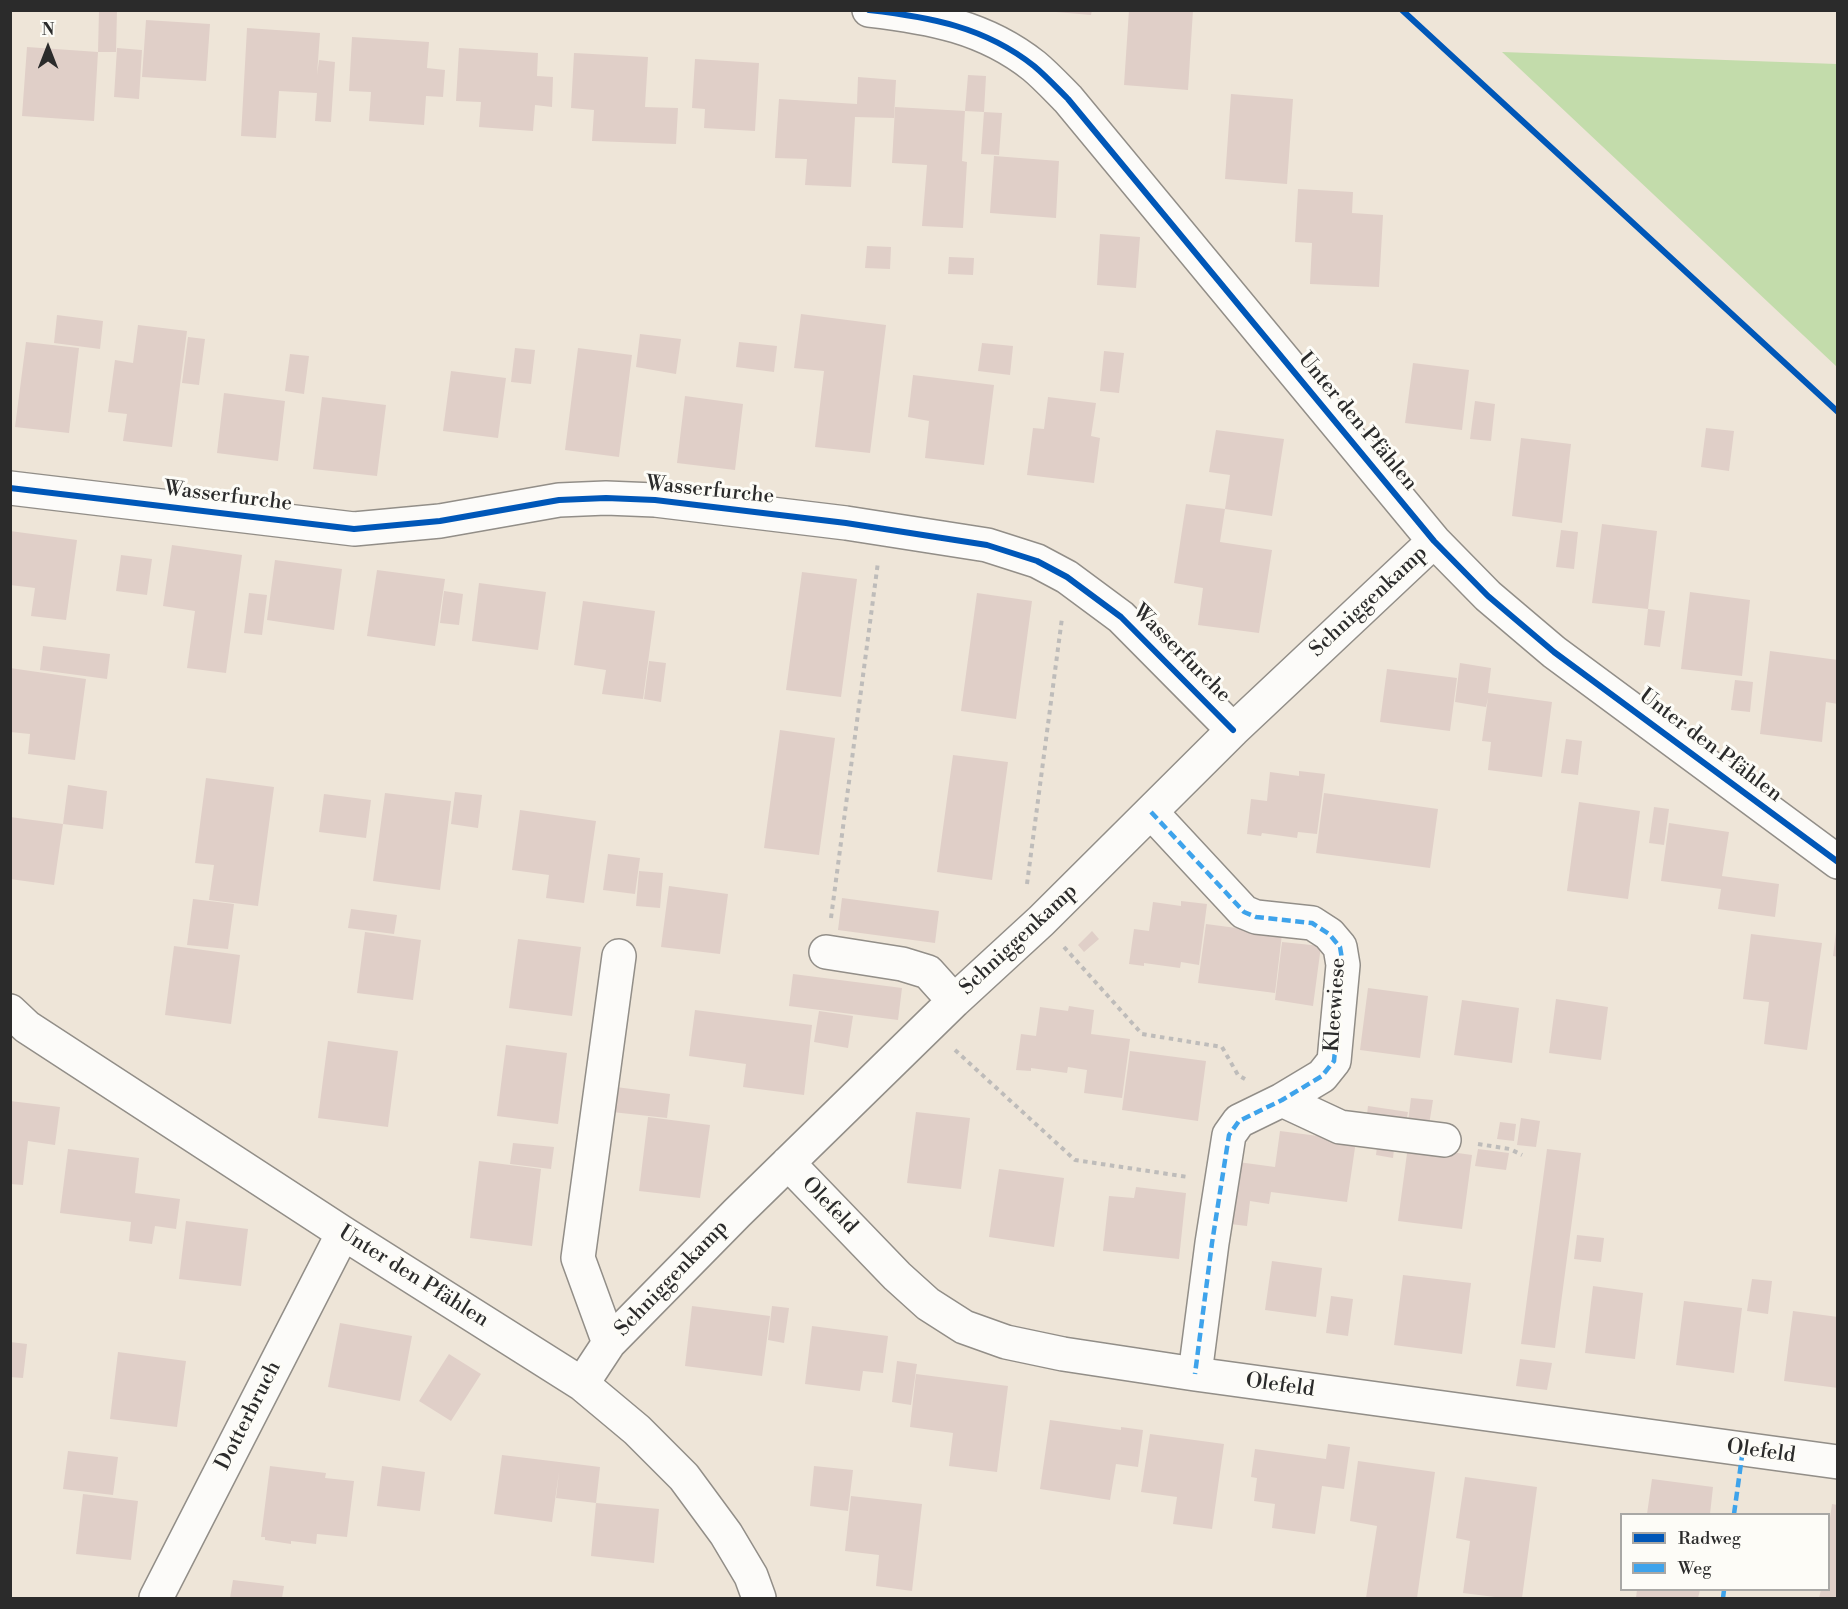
<!DOCTYPE html>
<html>
<head>
<meta charset="utf-8">
<style>
	body { margin:0 }
	#map { position:relative; width:1848px; height:1609px; overflow:hidden; background:#eee5d8; font-family:"Libre Bodoni",serif }
	canvas { display:block }
	.frame { position:absolute; inset:0; border:12px solid #2b2b2b; pointer-events:none }
	.legend { position:absolute; left:1620px; top:1513px; width:210px; height:78px; box-sizing:border-box; background:#fdfcf7; border:2px solid #a9a8a5; margin:0; padding:8px 10px; list-style:none; font-size:18px; color:#2b2b2b }
	.legend li { display:flex; align-items:center; gap:12px; height:30px }
	.legend b { width:30px; border:2px solid #a9a8a5 }
	.north { position:absolute; left:18px; top:18px; width:60px; height:60px; -webkit-text-stroke:4px #fdfcf7; paint-order:stroke; rotate:0deg; font-size:16px; font-weight:700; line-height:24px; text-align:center; color:#2b2b2b }
	.north::after { content:''; display:block; margin:auto; width:21px; height:27px; background:#2b2b2b; clip-path:polygon(50% 0,100% 100%,50% 72%,0 100%) }
</style>
</head>
<body>
<div id="map">
<canvas width="1848" height="1609"></canvas>
<div class="frame"></div>
<ul class="legend">
<li><b style="height:8px;background:#0057b8"></b>Radweg</li>
<li><b style="height:8px;background:#3ea3eb"></b>Weg</li>
</ul>
<div class="north">N</div>
</div>
<script>
const ctx = document.querySelector('canvas').getContext('2d');
ctx.lineJoin = 'round';
function fill(path, color) { ctx.fillStyle = color; ctx.fill(path, 'evenodd'); }
function stroke(path, color, width, dash) { ctx.strokeStyle = color; ctx.lineWidth = width; ctx.lineCap = dash ? 'butt' : 'round'; ctx.setLineDash(dash || []); ctx.stroke(path); }
function drawText(font, color, halo, rows, align = 'center') {
  ctx.font = font + ' "Libre Bodoni",serif'; ctx.lineWidth = 6; ctx.setLineDash([]); ctx.textBaseline = 'middle'; ctx.strokeStyle = halo; ctx.fillStyle = color; for (const [text, x, y, turn = 0] of rows) {
    ctx.save(); ctx.translate(x, y); ctx.rotate((+turn || 0) * Math.PI / 180); ctx.textAlign = isNaN(turn) ? turn : align; if (halo) ctx.strokeText(text, 0, 0); ctx.fillText(text, 0, 0); ctx.restore();
  }
}
fill(new Path2D(`
	M1502 52 1837 64V367Z`), '#c3dcab');
fill(new Path2D(`
	M99 10H117L116 52H98L94 121 22 116 27 47 98 52Z
	M1056 10H1092L1091 15 1056 12Z
	M1129 10H1193L1188 90 1124 85Z
	M146 20 210 24 206 81 142 77Z
	M247 28 320 33 317 75 319 60 335 62 331 122 315 121 317 93 279 91 276 138 241 136Z
	M352 37 429 42 427 68 445 70 443 97 426 96 424 125 369 121 371 92 349 91Z
	M117 48 142 50 139 99 114 97Z
	M459 48 538 53 537 76 553 77 552 107 535 105 533 131 479 127 481 102 456 101Z
	M574 53 648 57 645 107 678 108 676 144 592 141 594 110 571 108Z
	M695 59 759 63 755 131 704 128 705 109 692 108Z
	M968 75 986 76 984 112 1002 113 999 155 981 154 984 112 965 111Z
	M858 77 896 80 894 118 855 117 851 187 805 185 807 159 775 158 779 99 857 104Z
	M1231 94 1293 99 1287 184 1225 179Z
	M895 107 965 111 962 161 967 162 963 228 922 226 927 165 892 163Z
	M994 156 1059 161 1056 218 990 213Z
	M1298 189 1353 192 1352 213 1383 215 1379 287 1310 284 1312 243 1295 242Z
	M1100 234 1140 237 1136 288 1097 285Z
	M867 246 891 247 890 269 865 268Z
	M949 257 974 258 973 275 948 274Z
	M801 314 886 325 870 453 815 447 824 371 794 368Z
	M57 315 103 321 100 349 54 343Z
	M138 325 187 331 172 447 123 441 127 414 108 412 115 360 133 363Z
	M640 334 681 339 676 374 636 367Z
	M188 337 205 339 199 385 182 383Z
	M26 342 79 348 69 433 15 427Z
	M739 342 777 346 774 372 736 367Z
	M982 343 1013 346 1010 375 978 371Z
	M515 348 535 350 531 384 511 382Z
	M578 348 632 355 619 457 565 450Z
	M1104 351 1124 353 1119 393 1100 391Z
	M290 354 309 356 304 394 285 391Z
	M1413 363 1469 370 1462 430 1405 423Z
	M451 371 506 378 498 438 443 431Z
	M913 375 994 385 984 465 925 458 929 421 908 417Z
	M224 393 285 401 278 461 217 453Z
	M685 396 743 404 735 470 677 463Z
	M322 397 386 405 377 476 313 469Z
	M1048 397 1096 403 1091 436 1100 438 1094 483 1027 475 1033 428 1044 429Z
	M1475 401 1495 404 1491 441 1470 439Z
	M1706 428 1734 431 1729 471 1701 467Z
	M1216 430 1284 439 1272 516 1225 509 1220 542 1272 550 1259 633 1198 625 1203 588 1174 583 1186 504 1225 509 1230 475 1209 472Z
	M1521 438 1571 444 1562 523 1512 516Z
	M1602 524 1657 531 1648 609 1665 611 1660 647 1644 645 1648 609 1592 603Z
	M1561 530 1578 532 1574 569 1556 567Z
	M10 531 77 540 66 620 31 616 35 588 10 585Z
	M172 545 242 555 226 673 187 668 195 611 163 606Z
	M121 555 152 559 147 595 116 591Z
	M275 560 342 569 334 630 267 620Z
	M377 570 445 579 435 646 367 636Z
	M802 572 857 579 841 697 786 690Z
	M479 583 546 592 538 650 472 641Z
	M444 591 463 594 459 625 440 623Z
	M1690 592 1750 600 1742 676 1681 669Z
	M249 593 267 595 262 635 244 633Z
	M977 593 1032 601 1016 719 961 711Z
	M583 601 655 611 643 699 602 694 606 670 574 665Z
	M43 646 110 654 107 679 40 670Z
	M1770 651 1838 660V704L1826 702 1822 742 1760 734Z
	M649 661 666 663 661 702 644 699Z
	M1460 663 1491 668 1488 693 1552 702 1542 777 1488 770 1491 742 1482 741 1488 698 1486 707 1455 702Z
	M10 668 86 679 75 760 28 754 30 734 10 732Z
	M1387 669 1457 678 1450 731 1380 722Z
	M1735 680 1753 682 1750 712 1731 710Z
	M780 730 835 738 819 855 764 848Z
	M1566 739 1582 741 1578 775 1561 773Z
	M953 755 1008 762 992 880 937 872Z
	M1299 771 1325 774 1317 834 1298 832 1297 838 1262 833 1261 836 1247 834 1251 799 1267 801 1270 772 1299 776Z
	M206 778 274 787 258 906 209 900 214 865 195 863Z
	M68 785 107 791 103 829 63 824Z
	M455 792 482 795 478 828 451 824Z
	M385 793 451 801 440 890 373 881Z
	M1324 793 1438 809 1430 868 1316 853Z
	M324 794 371 800 366 838 319 832Z
	M1579 802 1640 811 1628 899 1567 891Z
	M1654 807 1669 809 1664 845 1649 843Z
	M520 810 596 821 584 903 546 898 549 875 512 870Z
	M10 817 63 824 54 885 10 879Z
	M1669 823 1729 832 1722 876 1779 884 1775 917 1718 909 1721 889 1661 881Z
	M608 854 640 858 635 894 603 890Z
	M639 871 663 873 660 908 636 906Z
	M669 886 728 894 720 954 661 947Z
	M842 898 939 911 935 943 838 930Z
	M193 899 234 904 228 949 187 945Z
	M1181 901 1207 904 1199 965 1181 962 1180 968 1144 963V966L1129 964 1134 929 1149 931 1153 902 1181 906Z
	M351 909 397 915 394 934 348 928Z
	M1206 924 1282 934 1275 993 1198 983Z
	M1092 931 1099 939 1084 952 1078 945Z
	M365 932 421 940 413 1000 357 993Z
	M1836 932H1838V957L1833 956Z
	M1751 934 1822 943 1807 1050 1764 1044 1769 1002 1743 999Z
	M518 939 581 947 572 1016 509 1008Z
	M1282 942 1321 946 1313 1006 1275 1000Z
	M174 946 240 955 231 1024 165 1015Z
	M793 974 902 988 898 1020 789 1006Z
	M1368 988 1428 996 1420 1058 1360 1050Z
	M1556 999 1608 1007 1601 1060 1549 1053Z
	M1462 1000 1519 1008 1512 1063 1454 1055Z
	M1069 1006 1094 1010 1091 1034 1130 1039 1122 1098 1084 1093 1087 1070 1068 1067 1067 1073 1031 1068V1071L1016 1070 1021 1034 1036 1036 1040 1007 1068 1011Z
	M695 1010 812 1025 804 1095 743 1087 746 1064 689 1056Z
	M819 1011 853 1016 848 1048 814 1042Z
	M328 1041 398 1051 388 1127 318 1118Z
	M506 1045 567 1053 558 1124 497 1116Z
	M1130 1051 1206 1061 1198 1121 1122 1110Z
	M616 1087 670 1094 667 1118 612 1112Z
	M1411 1098 1433 1100 1429 1125 1408 1122Z
	M10 1101 60 1107 55 1145 28 1141 23 1185 10 1184Z
	M1368 1106 1408 1112 1405 1128 1366 1123Z
	M916 1112 970 1118 961 1189 907 1183Z
	M648 1117 710 1125 700 1198 639 1191Z
	M1521 1118 1540 1121 1536 1147 1517 1145Z
	M1500 1122 1516 1124 1514 1141 1497 1139Z
	M1280 1131 1356 1141 1347 1202 1271 1192 1269 1204 1250 1201 1247 1226 1230 1224 1238 1162 1275 1167Z
	M1378 1139 1395 1141 1393 1158 1376 1155Z
	M513 1143 554 1147 551 1169 510 1164Z
	M1408 1146 1472 1155 1462 1229 1398 1221Z
	M68 1149 139 1158 135 1193 180 1199 176 1229 155 1226 152 1244 129 1241 131 1222 60 1213Z
	M1478 1149 1509 1153 1506 1170 1475 1166Z
	M1547 1149 1581 1153 1555 1348 1521 1344Z
	M479 1161 541 1169 532 1246 470 1238Z
	M999 1169 1064 1178 1054 1247 989 1237Z
	M1136 1187 1186 1193 1179 1259 1103 1251 1109 1196 1134 1198Z
	M186 1221 248 1229 241 1286 179 1279Z
	M1577 1235 1604 1238 1601 1262 1574 1259Z
	M1272 1261 1322 1268 1316 1317 1265 1310Z
	M1403 1275 1471 1283 1462 1354 1394 1345Z
	M1752 1279 1772 1281 1768 1314 1747 1311Z
	M1593 1286 1643 1293 1635 1359 1585 1353Z
	M1331 1296 1353 1299 1348 1336 1326 1333Z
	M1684 1301 1742 1308 1734 1373 1676 1365Z
	M692 1306 770 1316 762 1376 685 1366Z
	M772 1306 789 1308 784 1343 768 1340Z
	M1793 1311 1838 1317V1388L1784 1381Z
	M340 1323 412 1336 400 1401 328 1387Z
	M812 1326 888 1336 883 1373 863 1371 860 1391 805 1384Z
	M10 1342 27 1344 23 1378 10 1377Z
	M118 1352 186 1361 177 1427 110 1419Z
	M449 1354 481 1374 451 1421 419 1401Z
	M1520 1359 1552 1363 1547 1390 1516 1386Z
	M897 1361 917 1364 911 1405 892 1402Z
	M916 1374 1008 1386 997 1472 949 1466 953 1433 910 1427Z
	M1050 1420 1121 1430V1427L1143 1430 1138 1467 1116 1464 1110 1500 1040 1489Z
	M1150 1434 1224 1444 1212 1529 1173 1524 1177 1497 1141 1492Z
	M1328 1444 1350 1447 1344 1489 1322 1486 1315 1534 1272 1528 1275 1504 1254 1501 1257 1478 1251 1477 1255 1449 1326 1459Z
	M68 1451 118 1457 113 1495 63 1489Z
	M502 1455 600 1467 596 1503 659 1509 654 1563 591 1556 596 1503 556 1498 559 1472 552 1522 494 1514Z
	M1358 1461 1435 1472 1417 1598H1366L1377 1526 1350 1521Z
	M270 1466 326 1473 325 1478 354 1481 347 1537 317 1534 316 1544 291 1541V1544L265 1540V1537H261Z
	M382 1466 425 1472 420 1511 377 1506Z
	M814 1466 853 1470 848 1511 810 1506Z
	M1465 1477 1537 1487 1522 1598H1503L1463 1593 1470 1541 1456 1538Z
	M1652 1479 1713 1487 1710 1514H1647Z
	M83 1494 138 1501 131 1560 76 1554Z
	M851 1496 922 1504 912 1591 876 1586 879 1555 845 1551Z
	M1832 1504 1838 1505V1598H1819L1821 1590H1828V1532Z
	M233 1580 284 1586 282 1598H230Z
	M1637 1590H1700L1698 1598H1636Z`), '#e0cfc8');
const minor = new Path2D(`
	M869 10C930 17 985 27 1034 66 1046 76 1057 88 1068 99L1434 541 1488 596 1554 652 1838 862
	M10 488 354 529 440 521 559 500 606 498 655 500 846 523 987 545 1037 561 1067 577 1121 617 1233 730
	M1151 812 1244 912 1256 917 1312 923 1329 934 1340 947 1343 965 1334 1061 1322 1076 1282 1100 1239 1121 1229 1135 1212 1243 1195 1374
	M826 952 902 964 928 972 954 1001
	M10 1011 27 1027 343 1233 582 1384 637 1430 684 1477 726 1534 751 1576 759 1598
	M1282 1100 1340 1127 1444 1140
	M788 1163 897 1276 928 1304 964 1327 1006 1342 1063 1354 1195 1374 1838 1462
	M609 1343 578 1258 619 956
	M582 1384 609 1343 737 1213 954 1001 1041 921 1233 730 1434 541
	M156 1598 343 1233`);
stroke(minor, '#928e88', 36);
stroke(new Path2D(`
	M1027 884 1062 618
	M831 918 878 562
	M1064 947 1142 1034 1222 1047 1238 1075 1245 1079
	M955 1050 1075 1160 1188 1177
	M1478 1144 1510 1149 1522 1155`), '#bebcba', 4, [4.5, 4.5]);
stroke(minor, '#fcfbf9', 33);
stroke(new Path2D(`
	M1151 812 1244 912 1256 917 1312 923 1329 934 1340 947 1343 965 1334 1061 1322 1076 1282 1100 1239 1121 1229 1135 1212 1243 1195 1374
	M1734 1514 1743 1449
	M1723 1598 1724 1590`), '#3ea3eb', 4.5, [9, 4.5]);
stroke(new Path2D(`
	M869 10C930 17 985 27 1034 66 1046 76 1057 88 1068 99L1434 541 1488 596 1554 652 1838 862
	M1402 10 1838 412
	M10 488 354 529 440 521 559 500 606 498 655 500 846 523 987 545 1037 561 1067 577 1121 617 1233 730`), '#0057b8', 6);
drawText('21px', '#2b2b2b', '#fdfcf7', [
	["Unter den Pfählen",1357,422,50],
	["Wasserfurche",710,491,6],
	["Wasserfurche",228,497,7],
	["Schniggenkamp",1369,602,-43],
	["Wasserfurche",1181,654,45],
	["Unter den Pfählen",1710,746,37],
	["Schniggenkamp",1019,940,-43],
	["Kleewiese",1336,1005,-86],
	["Olefeld",829,1206,46],
	["Unter den Pfählen",413,1277,32],
	["Schniggenkamp",672,1279,-46],
	["Olefeld",1280,1386,8],
	["Dotterbruch",249,1416,-63],
	["Olefeld",1761,1452,8]
]);
</script>
</body>
</html>
